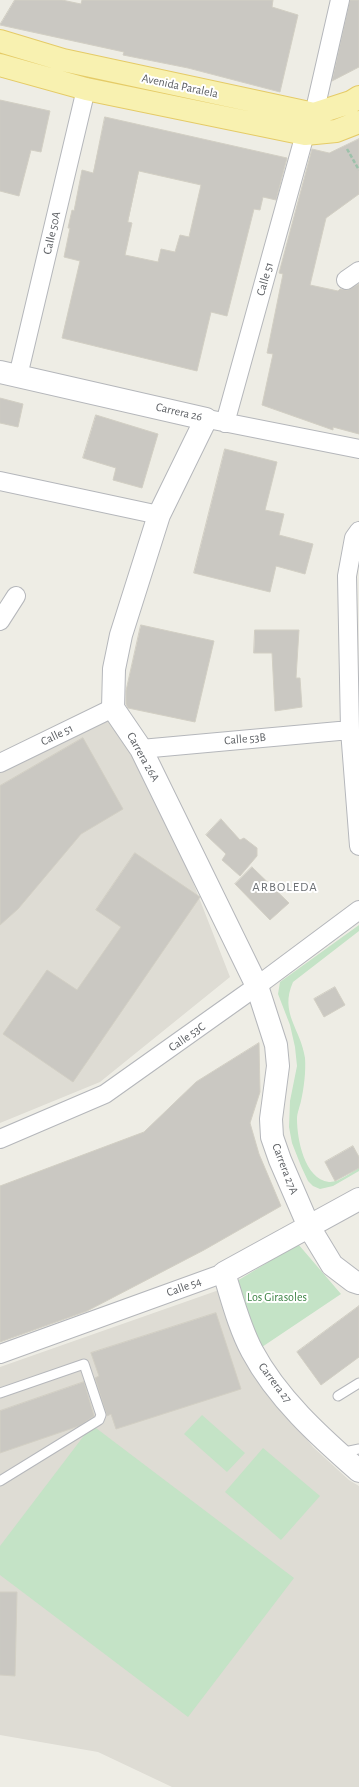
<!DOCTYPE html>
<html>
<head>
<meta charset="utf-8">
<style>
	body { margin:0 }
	canvas { display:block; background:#eeede5 }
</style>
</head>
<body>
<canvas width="359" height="1787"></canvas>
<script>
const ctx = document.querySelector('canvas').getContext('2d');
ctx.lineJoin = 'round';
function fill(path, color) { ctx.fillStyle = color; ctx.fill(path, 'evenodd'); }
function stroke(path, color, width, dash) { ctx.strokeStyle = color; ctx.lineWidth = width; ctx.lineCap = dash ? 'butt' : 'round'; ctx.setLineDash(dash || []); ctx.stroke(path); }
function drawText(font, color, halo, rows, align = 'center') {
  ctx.font = font + ' "Alegreya Sans",sans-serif'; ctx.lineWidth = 4; ctx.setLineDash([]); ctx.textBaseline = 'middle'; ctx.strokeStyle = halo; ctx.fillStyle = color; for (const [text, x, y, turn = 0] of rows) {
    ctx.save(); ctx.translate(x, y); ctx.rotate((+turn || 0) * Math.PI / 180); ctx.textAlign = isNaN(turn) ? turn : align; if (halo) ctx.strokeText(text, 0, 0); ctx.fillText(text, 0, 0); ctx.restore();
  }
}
fill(new Path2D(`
	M113 708 141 749 230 977 100 1082 0 1123V773Z
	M219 1290 270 1394 313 1447 349 1480 359 1486V1787H172L98 1752 0 1735V1367Z`), '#dedcd4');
fill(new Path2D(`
	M359 925V931L293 982C279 1013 301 1029 305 1058 306 1071 304 1088 301 1101 300 1106 297 1113 297 1119 297 1138 304 1179 329 1182 338 1183 351 1172 359 1168V1171L333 1186 320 1189 313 1186 308 1181 301 1166 292 1143 289 1127 290 1101 297 1066 295 1047 290 1025 278 994 280 982Z
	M298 1244 341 1294 262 1347 245 1312 237 1281Z
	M202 1415 245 1453 227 1472 184 1434Z
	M92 1425 294 1578 188 1717 0 1575V1546Z
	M263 1448 320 1496 281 1540 225 1492Z`), '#c4e3c6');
const building = new Path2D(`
	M15 0H62L81 4 82 0H273L272 7 298 15 280 92 188 68 123 55 124 52 0 25Z
	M350 0H359V67L332 81Z
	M0 100 50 111 41 152 31 150 19 196 0 191Z
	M105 117 287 158 276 200 263 197 260 210 254 209 227 316 211 312 197 371 62 338 80 261 64 257 70 228H68L72 210 74 211 82 170 93 173ZM139 171 201 185 189 237 180 235 175 252 161 249 158 262 125 255 132 223 128 222Z
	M359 139V194L326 218 310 285 338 291 340 289 347 290 359 284V434L333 427V430L262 405 273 354 267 353 283 274 279 273 312 149 329 153Z
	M0 398 23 404 18 427 0 423Z
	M96 415 158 434 142 488 113 480 116 468 83 458Z
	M225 449 277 462 265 510 284 514 279 535 313 544 305 574 276 566 270 592 194 573Z
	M141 625 214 641 195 722 128 708 126 704V691Z
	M255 630H299L296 678H300L302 707 275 711 272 653H254Z
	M83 738 123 809 81 834 18 909 0 925V786Z
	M221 819 240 840 244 838 257 848V856L240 876 222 860 226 854 206 835Z
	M135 853 200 897 73 1082 3 1034 47 970 77 990 121 927 96 910Z
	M252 867 289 903 270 920 235 884Z
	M335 987 345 1005 324 1017 314 999Z
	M259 1043 260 1092 250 1123 259 1154 281 1206 204 1250 87 1311 0 1342V1186L144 1132 196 1082Z
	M353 1146 359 1157V1168L335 1181 325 1162Z
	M359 1306V1357L321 1385 297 1352Z
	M216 1313 241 1389 116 1429 111 1414 107 1416 95 1378 99 1376 91 1353Z
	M84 1382 94 1416 79 1426 0 1453V1411Z
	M0 1592H17L15 1676 0 1675Z`);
fill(building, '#cac8c2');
stroke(building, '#d2cfc4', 1);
const service = new Path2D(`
	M0 1393 84 1364 101 1415 99 1420 0 1481
	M338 1396 359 1383
	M340 1453 359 1449`);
const minor = new Path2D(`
	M314 114 340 0
	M346 280 359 271
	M18 376 86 89
	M213 420 359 449
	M225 423 305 134
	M0 481 159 515
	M359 531 354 538 347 576 350 730 359 846
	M0 621 16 596
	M141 749 350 730
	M0 763 113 708
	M0 1139 105 1094 257 986 359 910
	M0 1354 224 1273`);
const tertiary = new Path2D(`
	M0 372 206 419 159 515 121 635 114 669 113 708 141 749 257 986 276 1045 278 1066 271 1119 272 1137 280 1160 309 1227 332 1265 353 1281 359 1283
	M359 1199 224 1273C232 1298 239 1327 252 1351 277 1398 319 1436 359 1471`);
const primary = new Path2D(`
	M0 41 63 60 314 114 351 102 359 97
	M0 65 86 89 305 134 336 131 359 122`);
stroke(service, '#b5b7bb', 11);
stroke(minor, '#b5b7bb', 20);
stroke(tertiary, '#b5b7bb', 24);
stroke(primary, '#e5cb67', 24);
stroke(new Path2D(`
	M347 149 359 170`), '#9cc1aa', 2.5, [4, 2]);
stroke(service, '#fff', 9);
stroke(minor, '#fff', 18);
stroke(tertiary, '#fff', 22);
stroke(primary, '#f8f1b0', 22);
drawText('12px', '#5d6064', '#fff', [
	["Avenida Paralela",180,86,12],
	["Calle 50A",52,233,-77],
	["Calle 51",265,279,-74],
	["Carrera 26",179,412,13],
	["Calle 51",57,735,-26],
	["Calle 53B",245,739,-5],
	["Carrera 26A",143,757,61],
	["Calle 53C",187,1037,-35],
	["Carrera 27A",285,1169,69],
	["Calle 54",184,1287,-20],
	["Carrera 27",275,1383,53]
]);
drawText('12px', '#3d8345', '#fff', [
	["Los Girasoles",277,1297]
]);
ctx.letterSpacing = '1px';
drawText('13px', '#6e7276', '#fff', [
	["ARBOLEDA",285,887]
]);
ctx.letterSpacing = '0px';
</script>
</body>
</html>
